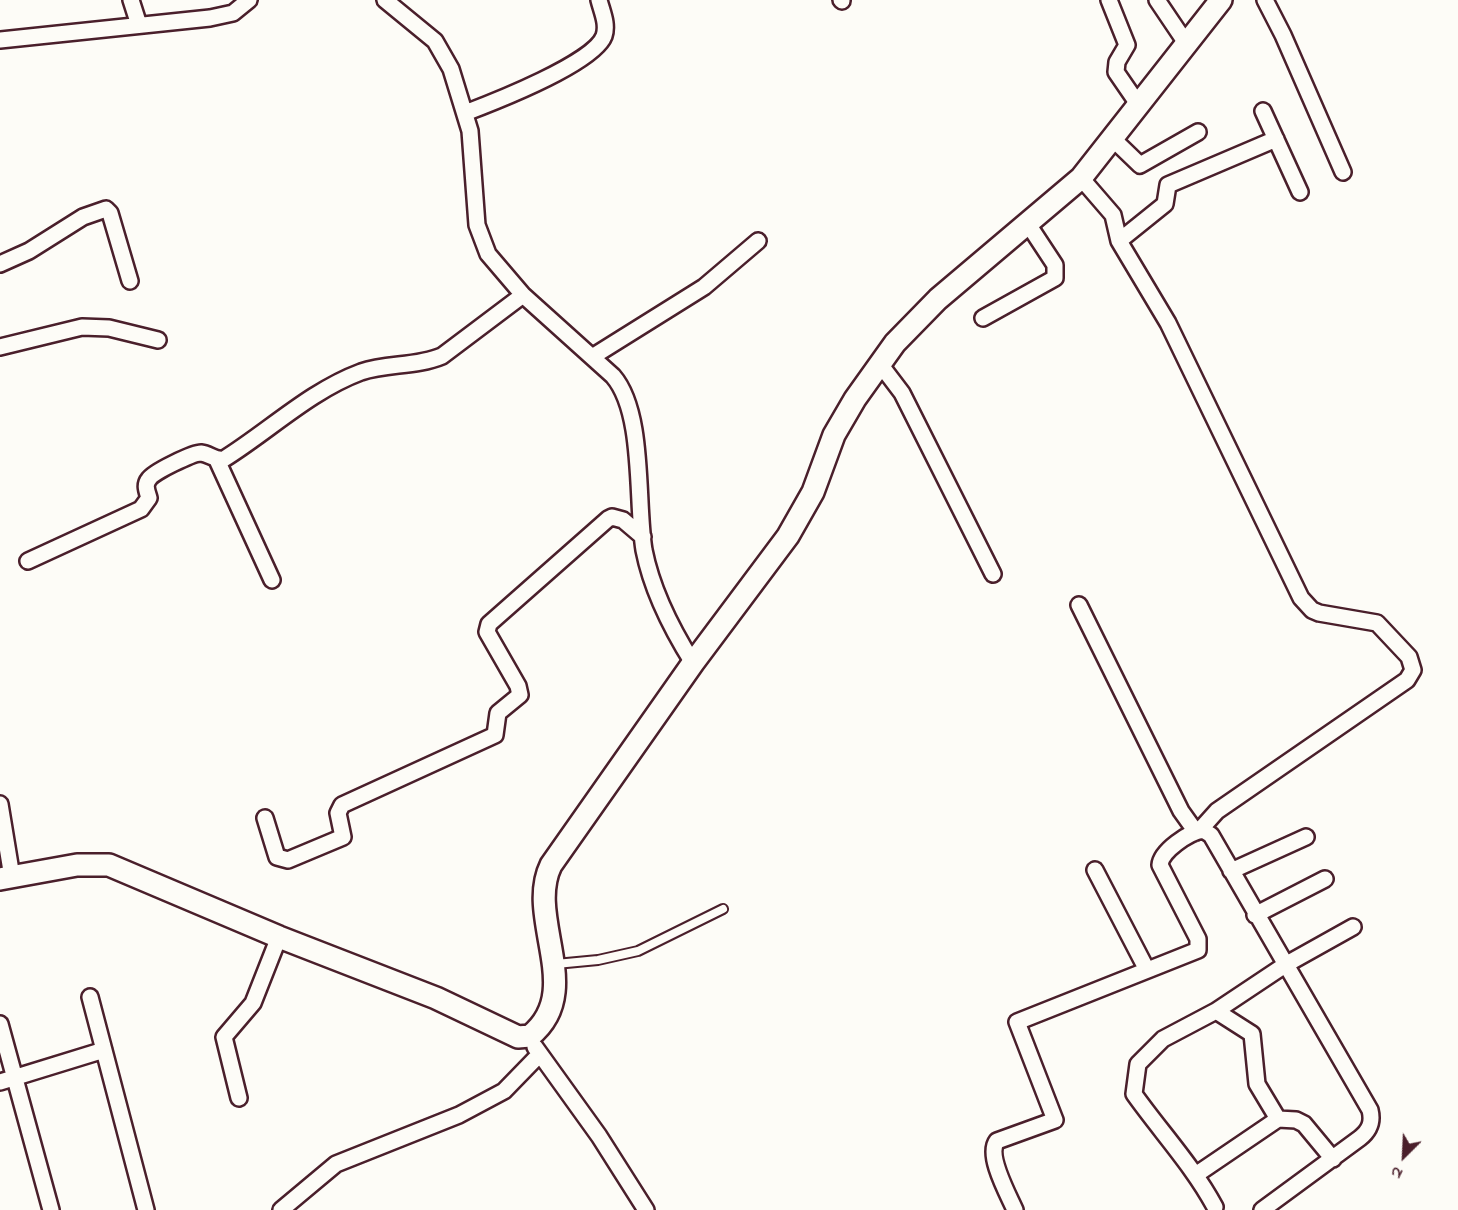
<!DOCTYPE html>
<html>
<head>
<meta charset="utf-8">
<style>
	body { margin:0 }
	#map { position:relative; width:1458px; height:1210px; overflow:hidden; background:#fdfcf7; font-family:"Indie Flower",sans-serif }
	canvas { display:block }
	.north { position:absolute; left:1374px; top:1126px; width:60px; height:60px; -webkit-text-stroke:4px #fdfcf7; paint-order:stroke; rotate:204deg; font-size:16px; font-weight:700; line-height:24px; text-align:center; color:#4a1f2b }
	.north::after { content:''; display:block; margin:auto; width:21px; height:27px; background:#4a1f2b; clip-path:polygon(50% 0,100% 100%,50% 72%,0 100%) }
</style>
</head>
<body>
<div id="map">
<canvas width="1458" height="1210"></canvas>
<div class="north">N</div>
</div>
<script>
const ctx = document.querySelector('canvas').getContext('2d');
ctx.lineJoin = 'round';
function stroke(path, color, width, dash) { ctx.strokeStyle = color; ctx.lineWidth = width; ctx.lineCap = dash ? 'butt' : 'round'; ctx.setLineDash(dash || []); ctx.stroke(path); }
const lane = new Path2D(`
	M556 964 598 960 638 951 723 909`);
const street = new Path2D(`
	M131 0 139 25
	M385 0 435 41 451 69 470 131 477 225 488 254 523 295 613 376C645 413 636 502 644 550 652 591 671 628 693 663
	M841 0 842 1
	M1109 0 1127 45 1117 62 1116 72 1138 104
	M1157 0 1186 43
	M1265 0 1283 35 1343 172
	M0 40 210 18 233 13 249 0
	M1263 111 1300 192
	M465 113C494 102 594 63 604 36 608 24 602 12 599 0
	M1112 138 1140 165 1198 132
	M1081 178 1113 215 1119 241 1168 323 1301 598 1312 610 1319 613 1377 623 1409 657 1413 670 1407 680 1217 811 1199 831
	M1119 241 1165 204 1168 185 1276 139
	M0 264 29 251 83 217 106 209 110 213 130 281
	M983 318 1055 278V265L1028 224
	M0 347 82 327 109 328 158 340
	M592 357 704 287 758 241
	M880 364 902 393 993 574
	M217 460 272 580
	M28 561 141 509 149 498C147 491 144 485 149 479 153 472 193 453 201 453 210 454 215 461 224 459 269 431 310 391 361 372 387 363 416 367 442 356L523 295
	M1079 605 1181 811 1196 832
	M0 804 12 877
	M265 818 277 857 288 860 343 837 338 813 342 805 495 735 498 713 520 695 518 686 487 632 489 624 608 519 612 517 623 520 643 537
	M1095 870 1147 970
	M1231 871 1306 837
	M1255 915 1325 879
	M90 997 146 1210
	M1216 1011 1285 965 1353 927
	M0 1024 51 1210
	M535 1047 599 1136 646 1210
	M0 1082 104 1050
	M239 1098 224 1037 253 1003 279 937
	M1197 1174 1278 1119 1296 1120 1304 1124 1333 1159
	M1215 1207C1193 1166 1161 1132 1134 1094L1138 1064 1163 1039 1216 1011 1252 1034 1257 1084 1278 1119
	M281 1210 336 1164 459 1115 504 1091 538 1056
	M1015 1210C1008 1194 986 1155 997 1141L1055 1120 1017 1022 1198 950V939L1160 865C1161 851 1189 832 1203 830L1211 835 1370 1110C1373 1122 1370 1130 1360 1138L1262 1210`);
const secondary = new Path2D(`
	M0 879 77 865H109L279 937 436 998 518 1037 530 1036C586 991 525 918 551 865L693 663 788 536 813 492 834 435 855 399 895 343 938 299 1081 178 1221 0`);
stroke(lane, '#4a1f2b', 12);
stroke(street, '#4a1f2b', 20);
stroke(secondary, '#4a1f2b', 26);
stroke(lane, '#fdfcf7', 8);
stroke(street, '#fdfcf7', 15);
stroke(secondary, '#fdfcf7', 21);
</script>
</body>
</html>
